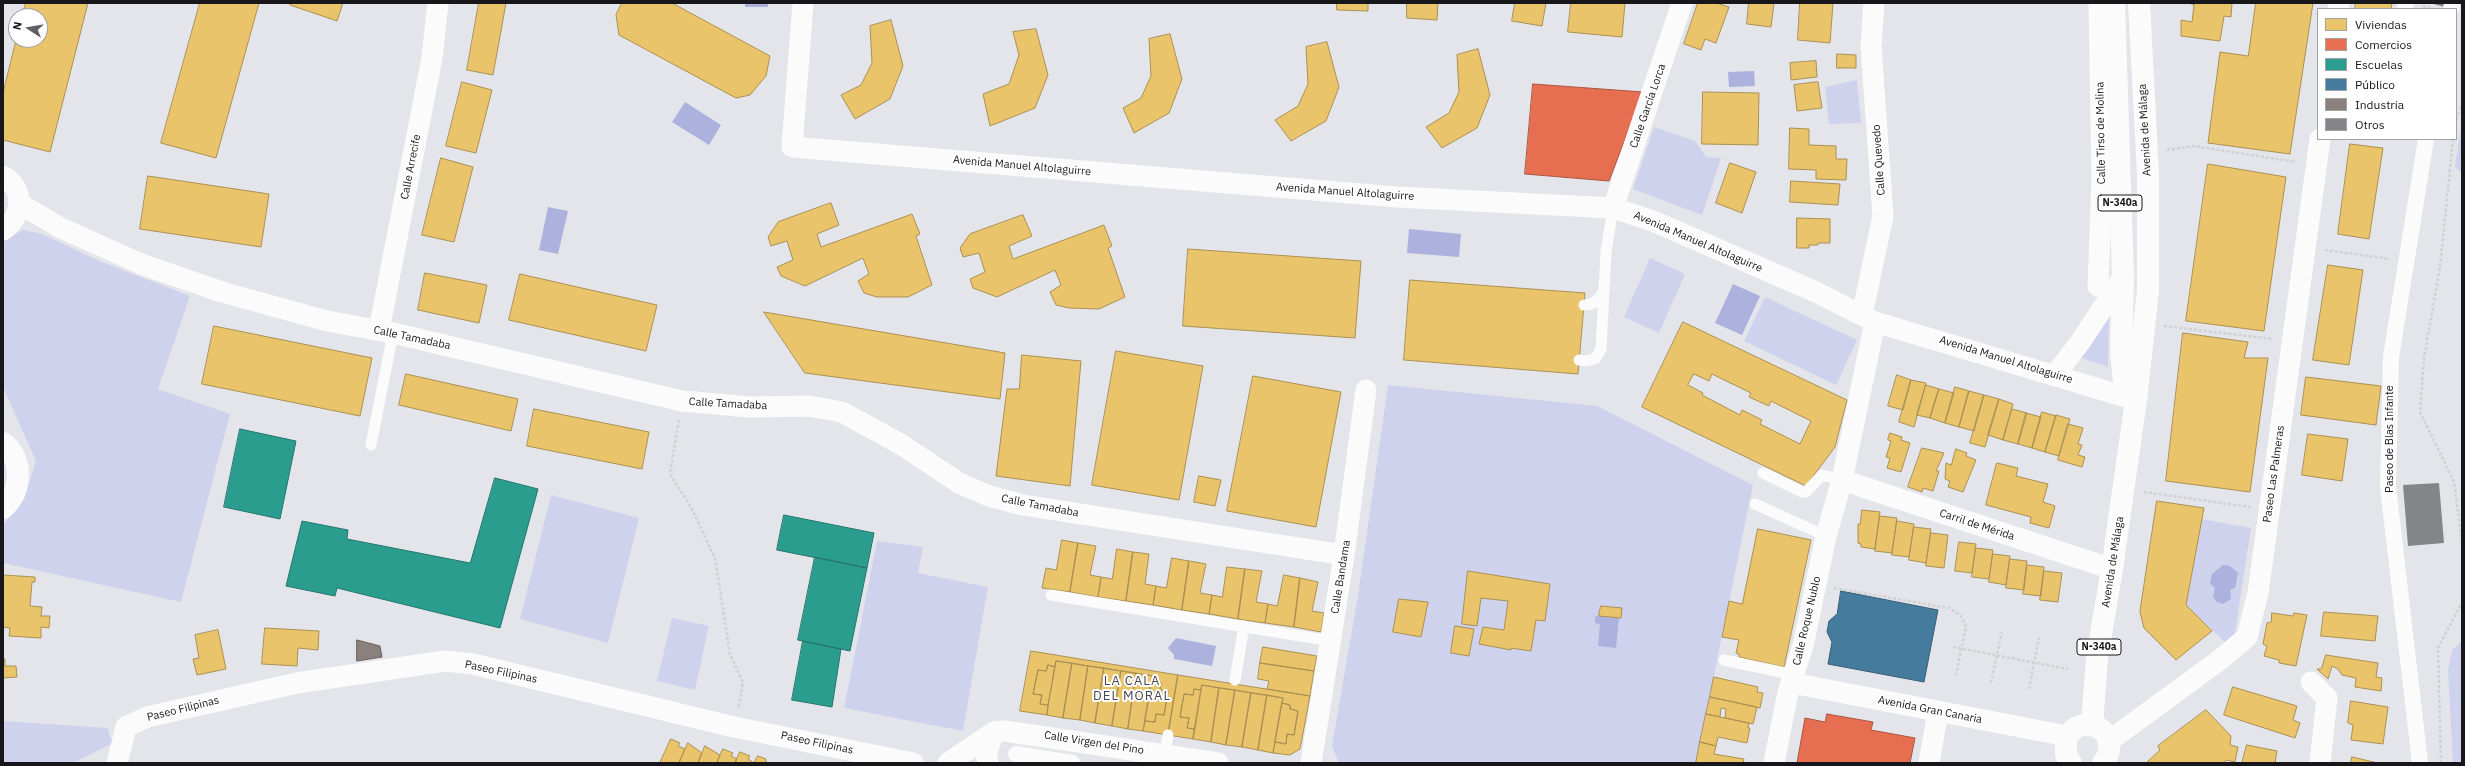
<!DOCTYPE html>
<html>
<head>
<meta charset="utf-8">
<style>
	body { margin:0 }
	#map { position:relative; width:2465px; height:766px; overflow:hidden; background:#e4e5eb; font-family:"IBM Plex Sans",sans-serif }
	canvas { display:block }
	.frame { position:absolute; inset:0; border:4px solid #17171b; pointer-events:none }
	.legend { position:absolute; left:2317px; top:8px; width:140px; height:132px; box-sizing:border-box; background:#fff; border:1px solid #a2a2a4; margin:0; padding:5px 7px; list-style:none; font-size:12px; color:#17171b }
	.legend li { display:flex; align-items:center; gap:8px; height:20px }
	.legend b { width:20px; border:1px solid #a2a2a4 }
	.north { position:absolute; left:8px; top:8px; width:40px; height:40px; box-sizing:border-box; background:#fff; border:1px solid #a2a2a4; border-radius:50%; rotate:282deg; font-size:11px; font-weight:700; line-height:16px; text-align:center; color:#17171b }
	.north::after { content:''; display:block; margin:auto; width:14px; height:18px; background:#5f5f64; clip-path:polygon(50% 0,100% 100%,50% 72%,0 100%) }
</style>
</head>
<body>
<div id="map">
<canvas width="2465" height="766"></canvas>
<div class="frame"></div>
<ul class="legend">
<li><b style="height:11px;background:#e9c46a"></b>Viviendas</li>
<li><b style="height:11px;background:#e76f51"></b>Comercios</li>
<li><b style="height:11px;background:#2a9d8f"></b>Escuelas</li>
<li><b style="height:11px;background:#457b9d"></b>Público</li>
<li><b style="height:11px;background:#8a817c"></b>Industria</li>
<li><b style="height:11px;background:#848589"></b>Otros</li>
</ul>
<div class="north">N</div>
</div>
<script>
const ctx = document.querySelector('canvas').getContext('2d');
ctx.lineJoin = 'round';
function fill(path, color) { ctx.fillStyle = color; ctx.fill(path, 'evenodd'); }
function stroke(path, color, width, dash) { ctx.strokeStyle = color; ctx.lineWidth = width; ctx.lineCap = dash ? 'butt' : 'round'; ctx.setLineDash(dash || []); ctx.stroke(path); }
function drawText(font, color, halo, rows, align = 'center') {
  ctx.font = font + ' "IBM Plex Sans",sans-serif'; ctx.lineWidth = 4; ctx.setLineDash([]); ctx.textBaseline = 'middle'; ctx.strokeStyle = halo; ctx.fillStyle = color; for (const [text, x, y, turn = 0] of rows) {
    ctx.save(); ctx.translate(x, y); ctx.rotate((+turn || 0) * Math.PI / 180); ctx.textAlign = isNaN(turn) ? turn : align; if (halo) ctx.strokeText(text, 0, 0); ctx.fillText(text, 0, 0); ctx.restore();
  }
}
fill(new Path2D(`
	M1857 80 1861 123 1829 124 1825 87Z
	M2462 121V174L2455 167Z
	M1654 127 1695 141 1706 157 1721 158 1702 215 1633 189Z
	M23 230 42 234 102 262 190 296 158 389 230 414 181 602 3 563V525L24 499 36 461 3 387V240Z
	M1650 258 1685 274 1659 333 1624 317Z
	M1765 297 1857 340 1836 385 1744 341Z
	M2109 312 2108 367 2079 357Z
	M1388 385 1597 406 1753 485 1696 763H1341L1338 761 1332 746 1358 595Z
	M551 495 639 518 608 643 520 619Z
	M2202 519 2251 528 2235 633 2228 645 2186 605Z
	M877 541 923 547 918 573 988 587 963 731 844 708Z
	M672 618 709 626 695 690 657 681Z
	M2462 641V763H2453L2448 671 2452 650Z
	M3 721 108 728 110 738 115 742 73 763H3Z`), '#cfd2ec');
fill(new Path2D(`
	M745 3H768V7H745Z
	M1754 71 1755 86 1729 87 1728 72Z
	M685 102 721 125 709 145 672 122Z
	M548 207 568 211 558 254 539 250Z
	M1409 229 1461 234 1459 257 1407 253Z
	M1733 284 1760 296 1742 335 1715 323Z
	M2223 565 2230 566 2238 573 2235 588 2230 590 2231 599 2223 604 2217 602 2213 597 2215 588 2210 583 2212 574Z
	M1595 616 1619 618 1616 648 1598 646 1600 624 1595 623Z
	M1176 638 1216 646 1212 666 1174 659V655L1168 648Z`), '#acb1de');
const homes = new Path2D(`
	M26 3H88L50 152 3 140V93L16 40H40V16H22Z
	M200 3H259L216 158 161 143Z
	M290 3H343L337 21 290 5Z
	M479 3H506L493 75 467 70Z
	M622 3H672L770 56 766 76 750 95 736 98 619 35 616 15Z
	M1337 3H1368V11L1337 10Z
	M1407 3H1438L1437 20 1407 18Z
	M1515 3H1546L1542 26 1512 21Z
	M1571 3H1625L1622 37 1568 32Z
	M1698 3H1716L1729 7 1716 43 1705 39 1701 50 1684 44Z
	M1749 3H1774L1771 27 1747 24Z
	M1800 3H1833L1830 43 1798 40Z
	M2188 3H2232L2231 17 2224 16 2220 41 2181 36V20L2192 22 2194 5Z
	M2256 3H2313L2290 154 2208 143 2220 52 2248 56Z
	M2356 3H2385L2392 4 2391 9H2355Z
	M891 20 903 66 890 99 855 119 841 95 861 85 872 63 870 26Z
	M1036 29 1048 75 1035 108 990 126 983 94 1009 84 1019 55 1013 32Z
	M1170 34 1182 79 1169 113 1134 133 1123 108 1141 98 1151 76 1149 39Z
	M1327 42 1339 87 1326 121 1291 141 1275 120 1298 106 1308 84 1306 47Z
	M1478 49 1490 95 1477 128 1442 148 1426 127 1449 113 1459 92 1457 55Z
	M1837 54 1856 55V68H1837Z
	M1816 61 1817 77 1791 80 1790 63Z
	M462 82 492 90 476 153 446 146Z
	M1818 82 1822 108 1797 111 1794 85Z
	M1703 92 1759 93 1758 145 1702 144Z
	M1790 128 1809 129V145L1836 146V159H1847L1846 180 1816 179V170L1789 169Z
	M2350 144 2383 148 2369 239 2338 234Z
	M441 158 473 167 454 242 422 235Z
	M1730 163 1756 172 1742 213 1716 203Z
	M2208 164 2286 177 2264 331 2186 321Z
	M148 176 269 194 261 247 140 229Z
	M1791 181 1840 184 1838 205 1790 202Z
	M831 203 839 225 817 234 821 247 912 214 920 234 916 236 932 285 908 297H877L864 293 858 281 869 274 863 258 805 286 781 276 777 267 793 260 787 241 771 246 768 237 778 222Z
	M1023 215 1032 236 1009 246 1013 259 1104 225 1112 246 1108 248 1125 297 1099 309 1069 308 1056 305 1050 292 1061 285 1055 270 997 297 973 288 970 279 985 272 979 253 963 257 960 248 970 234Z
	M1797 218 1830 219V243H1818V245H1809V248H1797Z
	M1188 249 1361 261 1355 338 1183 326Z
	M2328 265 2363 270 2349 365 2313 360Z
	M425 273 487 285 479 323 418 310Z
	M520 274 657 305 646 351 509 320Z
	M1410 280 1585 293 1578 374 1404 360Z
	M764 312 1005 353 1000 399 805 373Z
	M1683 322 1847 400 1835 447 1806 486 1642 407ZM1694 374 1709 381 1712 374 1751 393 1749 397 1769 406 1771 401 1811 421 1800 444 1760 424 1762 420 1742 410 1740 415 1702 395 1703 393 1688 385Z
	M214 326 372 358 360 416 202 384Z
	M2183 333 2248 342 2244 358H2268L2250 492 2166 481Z
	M1116 351 1203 366 1179 500 1092 485Z
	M1022 355 1081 361 1070 486 996 476 1007 389H1019Z
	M406 374 518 399 511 431 399 405Z
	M1897 375 1911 380 1903 410 1888 406Z
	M1253 376 1341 392 1316 527 1227 511Z
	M2306 377 2381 386 2376 425 2301 415Z
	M1911 380 1926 383 1914 427 1899 422Z
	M1926 385 1939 389 1930 418 1917 415Z
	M1955 387 1969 391 1959 427 1945 423Z
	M1939 389 1954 393 1945 423 1930 418Z
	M1969 391 1984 395 1974 431 1959 427Z
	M1984 395 1999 399 1985 447 1970 443Z
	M1999 399 2013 404 2003 440 1988 435Z
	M534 409 649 432 642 469 527 446Z
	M2012 409 2027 413 2018 444 2003 440Z
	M2042 412 2056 416 2045 452 2032 448Z
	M2026 413 2041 417 2032 448 2018 444Z
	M2056 415 2070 419 2059 456 2045 452Z
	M2068 424 2083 428 2078 444 2082 445 2078 455 2085 457 2082 467 2058 460Z
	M1890 433 1902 437 1901 440 1910 443 1901 472 1887 468 1890 458 1886 457 1891 441 1888 440Z
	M2308 434 2348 439 2342 481 2302 475Z
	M1922 448 1944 453 1936 471H1939L1933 491 1923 488 1922 492 1908 487Z
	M1956 449 1967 453 1966 456 1976 460 1963 492 1948 487 1950 481 1945 479 1946 463 1951 465Z
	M1997 463 2018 468 2016 476 2048 484 2043 502 2055 506 2049 528 2030 523 2031 517 1986 505Z
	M1199 476 1221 480 1215 506 1194 502Z
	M2157 501 2204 508 2186 605 2212 631 2176 660 2144 628 2140 612Z
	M1862 510 1880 512 1875 549 1861 547V544L1858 543V524H1860Z
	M1880 516 1897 518 1892 553 1875 551Z
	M1897 521 1914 524 1909 557 1892 555Z
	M1914 527 1931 529 1926 563 1909 560Z
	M1758 529 1811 540 1784 667 1739 657V654L1736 653 1739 640 1722 637 1729 601 1742 604Z
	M1931 533 1948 535 1944 568 1926 566Z
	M1062 540 1078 543 1070 592 1042 588 1046 568 1056 570Z
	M1959 542 1976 544 1972 573 1955 571Z
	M1078 543 1096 546 1090 575 1101 577 1098 597 1070 592Z
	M1976 548 1993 550 1989 579 1972 577Z
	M1117 549 1133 552 1126 601 1098 597 1101 577 1112 579Z
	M1133 552 1149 554 1145 584 1156 586 1153 605 1126 601Z
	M1993 554 2010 556 2006 585 1989 582Z
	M1172 558 1189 561 1182 610 1153 605 1156 586 1166 588Z
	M2010 559 2027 561 2024 590 2006 588Z
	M1189 561 1206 564 1200 593 1212 595 1209 614 1182 610Z
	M2027 565 2044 567 2041 596 2023 594Z
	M1227 567 1245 569 1238 619 1209 614 1212 595 1222 597Z
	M1245 569 1262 571 1256 602 1268 604 1265 623 1238 619Z
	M1468 571 1550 584 1545 621 1536 620 1531 651 1511 648V650L1479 644 1483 627 1504 630 1508 601 1481 598 1477 626 1462 624Z
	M2044 571 2062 573 2058 602 2040 600Z
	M3 575 35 577V582H32L30 606 42 607 41 616H50L49 628 41 627V638L9 636 10 628 3 627Z
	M1284 575 1300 578 1294 627 1265 623 1268 604 1277 606Z
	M1300 578 1318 582 1312 611 1324 613 1321 632 1294 627Z
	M1399 599 1428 602 1421 637 1393 632Z
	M1601 606 1622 608 1621 618 1599 616Z
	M2324 612 2378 616 2375 641 2321 636Z
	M2272 613 2293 616 2294 613 2307 615 2296 666 2279 663V660L2264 656 2267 646 2263 644 2267 623 2271 622Z
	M1455 626 1474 629 1469 656 1451 653Z
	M265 628 319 631 318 650 298 648 297 666 262 664Z
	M218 630 226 669 197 675 193 659 199 658 195 635Z
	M1263 647 1317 656 1314 671 1260 663Z
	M1031 651 1178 675 1168 735 1143 731 1145 721 1155 722 1156 714 1164 715 1168 691 1160 690 1161 683 1151 682 1153 676 1056 661 1055 667 1048 665 1046 671 1038 670 1033 694 1042 695 1040 704 1048 705 1047 715 1020 711Z
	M2326 655 2378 663 2376 677 2382 678 2381 691 2355 687 2356 678 2342 675 2338 669 2332 666 2328 679 2317 669H2321Z
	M3 659H5V666H16L17 677 3 678Z
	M1056 661 1072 663 1063 718 1047 715Z
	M1072 663 1088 666 1080 720 1063 718Z
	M1260 663 1314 671 1310 696 1267 689 1269 681 1258 679Z
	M1048 665 1055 667 1048 705 1040 704 1042 695 1033 694 1038 670 1046 671Z
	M1088 666 1104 668 1095 723 1080 720Z
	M1104 668 1121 671 1112 726 1095 723Z
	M1121 671 1136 673 1128 729 1112 726Z
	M1136 673 1153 676 1143 731 1128 729Z
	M1178 675 1310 696 1300 749 1290 755 1273 753 1275 742 1286 744 1287 734 1294 735 1298 711 1290 709V705L1282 703 1283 698 1202 685 1201 690 1194 689 1193 695 1184 694 1180 717 1189 718 1187 728 1195 729 1193 739 1168 735Z
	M1714 677 1758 687 1757 692 1763 693 1760 708 1710 697Z
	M1151 682 1161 683 1160 690 1168 691 1164 715 1156 714 1155 722 1145 721Z
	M1202 685 1219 688 1211 742 1193 739Z
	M2233 687 2297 706 2293 720 2300 723 2295 738 2224 715Z
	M1219 688 1235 690 1226 745 1211 742Z
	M1194 689 1201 690 1195 729 1187 728 1189 718 1180 717 1184 694 1193 695Z
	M1235 690 1251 693 1242 747 1226 745Z
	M1251 693 1267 695 1258 750 1242 747Z
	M1267 695 1283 698 1273 753 1258 750Z
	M1710 697 1757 707 1753 724 1725 718 1726 709 1721 708 1720 717 1706 714Z
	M2351 701 2388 707 2383 744 2351 740 2353 725 2348 723Z
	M1282 703 1290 705V709L1298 711 1294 735 1287 734 1286 744 1275 742Z
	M2206 710 2231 736 2230 745 2238 747 2235 762 2226 760 2225 763H2146L2160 750 2158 746Z
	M1706 714 1749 723 1748 728H1750L1747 743 1718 737 1716 746 1700 742Z
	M671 739 680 743 678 746 685 749 679 763H660Z
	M1700 742 1716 746 1714 754 1744 759 1743 763H1696Z
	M688 743 702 753 698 763H679Z
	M2247 745 2277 751 2275 763H2242Z
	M705 746 720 755 717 763H698Z
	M723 749 733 753 731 756 737 759 735 763H717Z
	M740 752 750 756 748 759 754 763H735Z
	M758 756 766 759V763H754Z
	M2352 757 2378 763H2351Z`);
fill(homes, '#e9c46a');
stroke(homes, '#aa9052', 1);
const shops = new Path2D(`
	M1533 84 1643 92 1609 181 1525 174Z
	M1827 714 1873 722 1871 730 1915 738 1910 763H1797L1805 718 1825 722Z`);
fill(shops, '#e76f51');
stroke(shops, '#a95541', 1);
const schools = new Path2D(`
	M240 429 296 441 280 519 224 507Z
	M495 478 538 489 500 628 337 588 335 596 286 586 302 521 348 530 347 539 470 563Z
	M784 515 874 533 867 568 777 550Z
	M815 557 867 568 850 651 798 640Z
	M803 641 841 649 832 707 792 700Z`);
fill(schools, '#2a9d8f');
stroke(schools, '#24756c', 1);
const public = new Path2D(`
	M1841 591 1938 610 1924 682 1828 664 1832 642 1827 632 1829 621 1837 614Z`);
fill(public, '#457b9d');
stroke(public, '#375d76', 1);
const industry = new Path2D(`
	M357 640 380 646 382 657 357 661Z`);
fill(industry, '#8a817c');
stroke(industry, '#68615f', 1);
fill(new Path2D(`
	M2430 3H2449L2448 8Z
	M2439 483 2444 543 2408 546 2403 485Z`), '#848589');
stroke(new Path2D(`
	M2423 6 2433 9
	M2456 119 2462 106
	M2453 139 2440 267 2424 358 2420 412 2454 482 2462 542
	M2167 150 2194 146 2296 162
	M2325 250 2390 259
	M2164 326 2272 339
	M679 420 670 474 691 507 715 558 730 654 743 683 738 709
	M2144 492 2250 507
	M1834 588 1949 608 1961 616 1966 626 1956 675
	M1953 647 2068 669
	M1991 683 2002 631
	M2029 689 2039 638
	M2441 763 2438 648 2462 602`), '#d0d1d3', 2.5, [3, 2]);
stroke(new Path2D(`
	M1584 305C1595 305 1598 300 1604 291
	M1579 360 1587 361 1596 358 1601 349 1606 252 1613 208
	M371 445 393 333
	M1763 473 1802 492H1806L1822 475 1842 480
	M1755 504 1826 536
	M1051 595 1331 641
	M1724 660 1795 675
	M1235 680 1244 626
	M1165 754 1168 735`), '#fbfbfc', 11);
stroke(new Path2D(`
	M2405 9 2406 3
	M2451 9 2452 3
	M1016 754 1072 763
	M2420 763 2388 487 2391 357 2426 139`), '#fbfbfc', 16);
stroke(new Path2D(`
	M803 3 792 147 1397 197 1613 208 1653 221 1816 292 1875 322 2136 400
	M2338 9 2339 3
	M3 176C26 188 22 218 3 230
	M20 204 61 228 141 264 222 292 327 321 393 333 682 401 750 407 809 406 842 412 902 445 959 483 989 496 1023 505 1344 555
	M1613 208 1682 3
	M2098 286 2102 180 2099 3
	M1862 315 1883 216 1871 46 1874 3
	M379 330 432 58 438 3
	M2056 374 2081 341 2123 277
	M1842 480 2112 569
	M2311 682 2327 698 2320 763
	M1792 683 2067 736
	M2109 741 2221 659 2247 637 2258 593 2320 139
	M117 763 126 727 147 717 297 683 445 661 473 664 734 727 913 763
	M948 763 994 732
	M988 763 986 754 994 732 1005 731 1218 763
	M1311 763 1344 555 1366 390
	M1774 763 1788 692 1803 646 1826 536 1842 480 1875 322
	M1929 763 1938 711`), '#fbfbfc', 21);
stroke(new Path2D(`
	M3 443C24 459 22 492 3 508`), '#fbfbfc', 22);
stroke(new Path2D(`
	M2114 3 2123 277 2121 352 2124 381 2136 400
	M2092 725 2097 657 2112 569 2136 400 2148 291V174L2139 3
	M2071 763 2066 755V739C2083 707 2125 734 2103 763`), '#fbfbfc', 22);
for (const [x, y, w] of [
	[2120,203,44],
	[2099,647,44]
]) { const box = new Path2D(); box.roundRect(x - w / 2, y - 8, w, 16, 3); ctx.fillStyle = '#fff'; ctx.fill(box); stroke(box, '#17171b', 1); }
drawText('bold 10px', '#17171b', null, [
	["N-340a",2120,203],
	["N-340a",2099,647]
]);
drawText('11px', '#17171b', '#fff', [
	["Calle García Lorca",1648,106,-71],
	["Avenida de Málaga",2145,130,-93],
	["Calle Tirso de Molina",2101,133,-91],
	["Calle Quevedo",1879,160,-94],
	["Avenida Manuel Altolaguirre",1022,166,5],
	["Calle Arrecife",411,167,-79],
	["Avenida Manuel Altolaguirre",1345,192,4],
	["Avenida Manuel Altolaguirre",1698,242,23],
	["Calle Tamadaba",412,338,12],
	["Avenida Manuel Altolaguirre",2006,360,17],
	["Calle Tamadaba",728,404,3],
	["Paseo de Blas Infante",2390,439,-90],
	["Paseo Las Palmeras",2274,474,-82],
	["Calle Tamadaba",1040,506,11],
	["Carril de Mérida",1977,525,18],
	["Avenida de Málaga",2113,562,-81],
	["Calle Bandama",1341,577,-81],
	["Calle Roque Nublo",1807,621,-77],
	["Paseo Filipinas",501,672,12],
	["Paseo Filipinas",183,709,-14],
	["Avenida Gran Canaria",1930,710,11],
	["Paseo Filipinas",817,743,12],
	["Calle Virgen del Pino",1094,743,9]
]);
ctx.letterSpacing = '1px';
drawText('13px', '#464750', '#fff', [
	["LA CALA",1132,681],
	["DEL MORAL",1132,696]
]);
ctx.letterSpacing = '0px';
</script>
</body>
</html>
